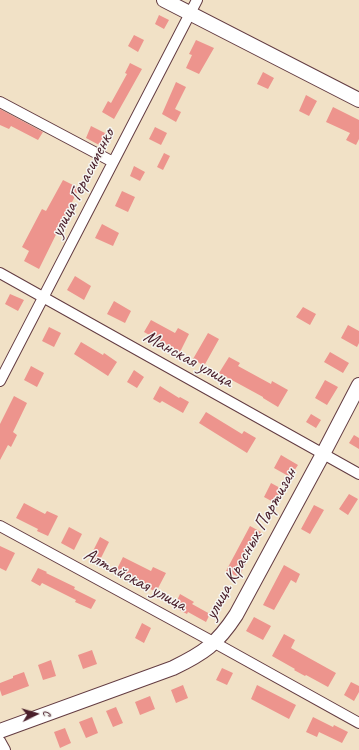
<!DOCTYPE html>
<html>
<head>
<meta charset="utf-8">
<style>
	body { margin:0 }
	#map { position:relative; width:359px; height:750px; overflow:hidden; background:#f1e1c6; font-family:Caveat,sans-serif }
	canvas { display:block }
	.north { position:absolute; left:16px; top:694px; width:40px; height:40px; -webkit-text-stroke:3px #f6f6f2; paint-order:stroke; rotate:85deg; font-size:11px; font-weight:700; line-height:16px; text-align:center; color:#4a1f2b }
	.north::after { content:''; display:block; margin:auto; width:14px; height:18px; background:#4a1f2b; clip-path:polygon(50% 0,100% 100%,50% 72%,0 100%) }
</style>
</head>
<body>
<div id="map">
<canvas width="359" height="750"></canvas>
<div class="north">С</div>
</div>
<script>
const ctx = document.querySelector('canvas').getContext('2d');
ctx.lineJoin = 'round';
function fill(path, color) { ctx.fillStyle = color; ctx.fill(path, 'evenodd'); }
function stroke(path, color, width, dash) { ctx.strokeStyle = color; ctx.lineWidth = width; ctx.lineCap = dash ? 'butt' : 'round'; ctx.setLineDash(dash || []); ctx.stroke(path); }
function drawText(font, color, halo, rows, align = 'center') {
  ctx.font = font + ' Caveat,sans-serif'; ctx.lineWidth = 3; ctx.setLineDash([]); ctx.textBaseline = 'middle'; ctx.strokeStyle = halo; ctx.fillStyle = color; for (const [text, x, y, turn = 0] of rows) {
    ctx.save(); ctx.translate(x, y); ctx.rotate((+turn || 0) * Math.PI / 180); ctx.textAlign = isNaN(turn) ? turn : align; if (halo) ctx.strokeText(text, 0, 0); ctx.fillText(text, 0, 0); ctx.restore();
  }
}
fill(new Path2D(`
	M159 15 169 20 164 29 155 24Z
	M134 35 144 40 138 52 128 46Z
	M196 40 214 48 199 74 186 68 192 55 189 54Z
	M130 63 142 69 114 119 102 112 108 101 111 103 127 74 125 73Z
	M263 72 274 78 268 89 257 84Z
	M176 82 186 87 175 109 181 112 176 122 162 114Z
	M306 95 317 101 309 116 299 111Z
	M333 107 359 120V139L356 145 346 140 350 133 326 122Z
	M0 109 43 132 38 140 11 126 9 129 0 125Z
	M91 126 107 134 101 146 86 138Z
	M155 127 167 133 161 145 149 139Z
	M164 153 170 156 163 170 157 167Z
	M134 166 145 172 140 181 130 176Z
	M63 180 79 188 39 269 24 261 29 251 22 247 42 209 46 211Z
	M122 191 135 197 128 212 115 206Z
	M102 224 119 233 113 246 95 238Z
	M75 276 91 286 84 300 67 290Z
	M10 294 24 300 18 311 5 304Z
	M114 301 131 311 125 323 107 314Z
	M303 307 316 314 310 325 296 317Z
	M151 320 175 333 178 328 189 334 180 352 144 332Z
	M348 325 359 331V343L357 347 341 338Z
	M49 327 61 333 54 347 42 341Z
	M208 333 219 339 204 366 193 359Z
	M81 342 103 355 104 353 117 362 108 376 74 354Z
	M330 352 349 363 343 373 324 362Z
	M229 357 240 363 238 366 271 384 272 381 288 390 278 407 263 398V397L219 373Z
	M31 366 44 373 37 387 24 380Z
	M134 370 144 377 137 388 127 382Z
	M325 380 338 387 327 405 315 398Z
	M160 386 179 398 180 397 189 402 183 413 162 401 160 403 153 399Z
	M14 396 27 403 13 432 17 435 11 447 8 445 0 460V424Z
	M206 412 242 434 244 431 256 438 247 453 199 423Z
	M311 414 321 420 316 428 306 422Z
	M354 435 359 438V449L349 443Z
	M281 455 298 465 290 477 274 468Z
	M271 483 282 489 275 503 264 497Z
	M349 494 358 499 348 515 339 509Z
	M24 503 45 514 47 511 58 516 48 536 37 531 38 529 16 518Z
	M314 505 324 510 310 534 301 529Z
	M250 526 261 532 239 577 226 571Z
	M69 527 82 534 74 550 61 543Z
	M100 537 109 542 99 562 90 557Z
	M0 546 15 553 6 571 0 568Z
	M123 557 151 571 153 567 166 573 156 592 116 571Z
	M284 565 300 574 296 583 291 580 274 610 263 605Z
	M38 568 47 572 46 573 75 587 74 589 96 600 91 609 75 602 76 600 42 583 40 586 31 581Z
	M180 594 194 602 192 604 210 614 206 622 188 612 187 614 174 607Z
	M254 617 271 626 263 640 246 631Z
	M142 623 151 628 144 643 135 638Z
	M284 634 295 640 291 648 336 673 328 687 306 675 305 676 294 670 295 669 272 656Z
	M92 650 97 664 83 669 78 655Z
	M51 660 56 676 43 680 38 665Z
	M222 668 233 673 227 685 216 680Z
	M24 672 29 686 2 696 0 690V683L13 678V676Z
	M351 682 359 686V692L354 701 344 695Z
	M183 685 188 698 176 703 171 690Z
	M257 685 296 705 289 719 251 699Z
	M150 696 155 709 140 715 135 702Z
	M116 707 123 723 113 727 106 711Z
	M92 717 98 733 86 738 79 722Z
	M313 717 333 727 334 725 348 732 342 743 319 732 317 737 306 732Z
	M65 728 71 743 60 748 54 732Z`), '#ed948d');
const minor = new Path2D(`
	M0 102 113 162
	M0 273 359 474
	M0 381 197 0
	M0 526 215 643 359 723
	M0 741 5 750`);
const secondary = new Path2D(`
	M164 0 359 100
	M0 731 173 668C204 653 217 644 236 615L323 454 359 385`);
stroke(minor, '#633c42', 12);
stroke(secondary, '#633c42', 16);
stroke(minor, '#fff', 10);
stroke(secondary, '#fff', 14);
drawText('19px', '#4a1f2b', '#f6f6f2', [
	["улица Герасименко",83,183,-63],
	["Манская улица",188,359,29],
	["улица Красных Партизан",251,544,-61],
	["Алтайская улица",135,580,28]
]);
</script>
</body>
</html>
